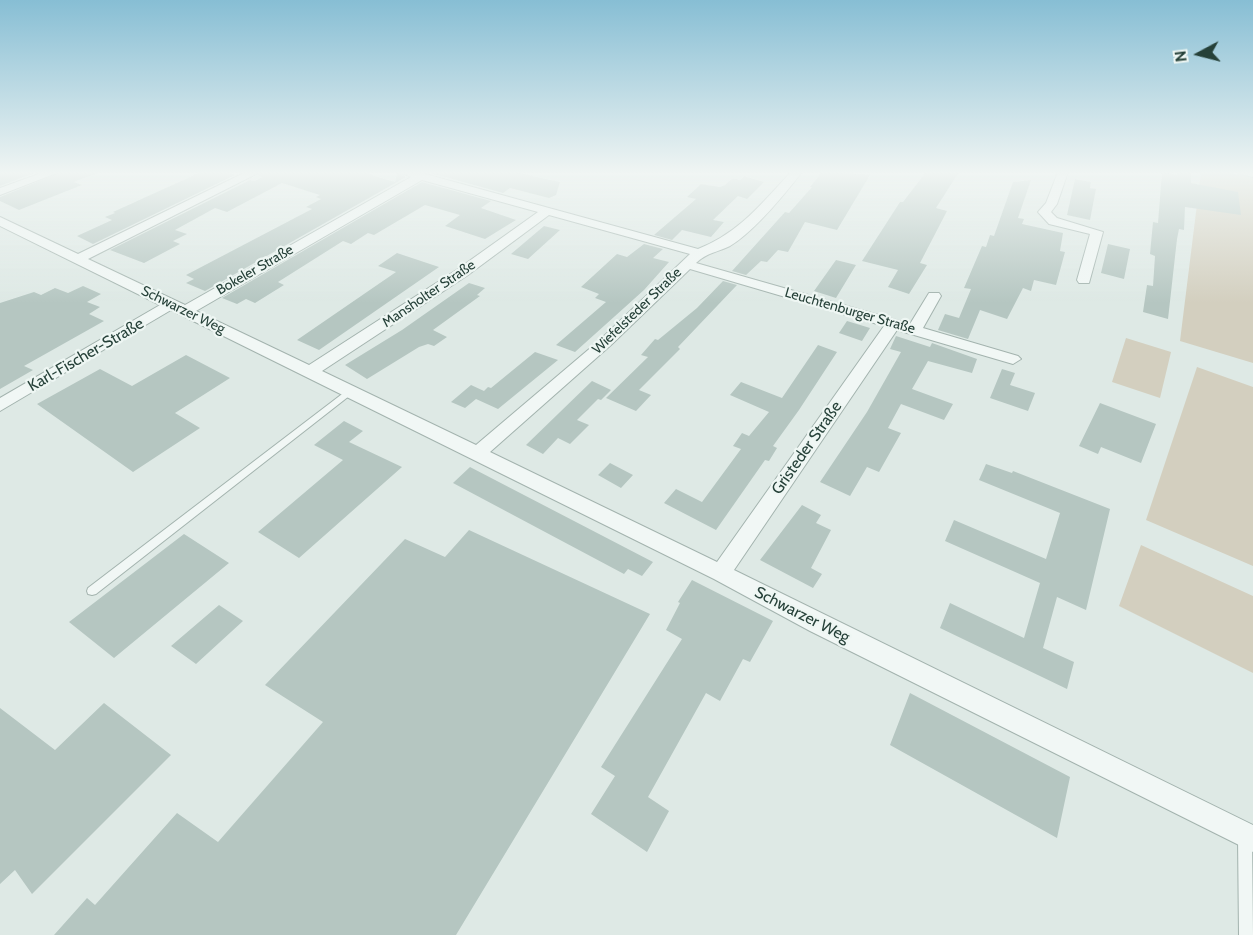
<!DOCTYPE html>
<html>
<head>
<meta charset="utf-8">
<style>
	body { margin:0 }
	#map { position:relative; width:1253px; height:935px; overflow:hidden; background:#dee9e5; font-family:Cabin,sans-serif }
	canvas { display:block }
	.north { position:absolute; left:1169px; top:24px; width:60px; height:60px; -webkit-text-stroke:4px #eef6f3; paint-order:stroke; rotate:263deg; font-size:16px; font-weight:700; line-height:24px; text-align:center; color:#264139 }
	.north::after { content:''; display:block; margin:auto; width:21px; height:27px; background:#264139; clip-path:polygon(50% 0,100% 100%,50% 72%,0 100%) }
</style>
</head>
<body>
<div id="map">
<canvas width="1253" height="935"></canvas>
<div class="north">N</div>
</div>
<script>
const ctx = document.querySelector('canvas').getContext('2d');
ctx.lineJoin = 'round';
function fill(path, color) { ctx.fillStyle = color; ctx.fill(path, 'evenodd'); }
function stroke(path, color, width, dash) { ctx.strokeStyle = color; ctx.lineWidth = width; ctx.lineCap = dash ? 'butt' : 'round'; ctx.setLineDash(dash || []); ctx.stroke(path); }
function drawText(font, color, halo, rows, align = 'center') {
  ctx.font = font + ' Cabin,sans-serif'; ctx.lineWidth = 4.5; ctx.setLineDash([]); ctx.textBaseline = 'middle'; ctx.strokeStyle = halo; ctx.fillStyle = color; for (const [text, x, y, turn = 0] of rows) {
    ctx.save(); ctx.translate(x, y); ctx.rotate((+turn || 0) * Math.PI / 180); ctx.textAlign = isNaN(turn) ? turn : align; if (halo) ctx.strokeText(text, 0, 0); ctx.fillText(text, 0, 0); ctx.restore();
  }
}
fill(new Path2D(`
	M1201 172H1225L1253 178V363L1180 341Z
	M1126 338 1171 352 1160 398 1112 382Z
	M1197 367 1253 387V566L1146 520Z
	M1141 545 1253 596V673L1119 606Z`), '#d3cfbf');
fill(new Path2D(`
	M0 172H37L0 186Z
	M61 172 97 173 74 182 82 185 19 210 0 201V197Z
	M201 172H225L235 175 93 244 77 236 112 220 105 217 115 213 113 212Z
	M262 172H362L395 182 397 172 406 177 205 291 186 283 194 279 186 275 312 209 306 207 321 199 316 197 320 195 282 183 227 212 215 208 175 230 187 234 173 241 180 244 144 263 110 250 250 180 255 181 262 177 258 176Z
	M427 172H514L560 182 556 195 549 198 510 188 503 193Z
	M822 172 870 175 837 230 805 222 788 252 778 250 767 262 761 261 746 275 732 271 785 212 789 213 812 187H810Z
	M926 172H959L936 208 947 211 920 263 927 265 909 294 888 287 898 270 862 261 900 202H903Z
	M1162 172 1177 175V172H1191V183L1238 192 1241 215 1185 207 1184 230 1179 229 1177 239 1168 319 1143 312 1147 285 1153 286 1155 256 1150 254 1153 222 1158 223Z
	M744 176 764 182 747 199 738 196 713 220 724 222 711 237 682 230 672 240 654 235 696 199 687 197 701 184 720 187 725 185 733 178 740 180Z
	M1075 179 1091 182 1090 188 1096 189 1090 220 1067 215Z
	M1031 180 1018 218 1024 219 1022 224 1063 233 1060 251 1065 252 1056 285 1034 280 1031 291 1023 288 1007 319 980 310 968 339 938 330 945 314 959 318 971 289 964 288 982 246 986 247 990 235 994 236 1013 182Z
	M422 182 491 201 481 208 516 220 485 239 445 226 460 215 425 205 374 235 368 233 351 244 343 241 278 282 284 285 255 303 246 299 237 304 222 298Z
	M544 226 560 230 528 259 511 254Z
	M644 244 663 249 653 258 669 262 644 290 575 352 556 345 606 302 595 298 599 294 581 287 617 254 627 257Z
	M1108 244 1130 249 1124 279 1101 273Z
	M397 253 439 267 319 350 297 340 396 272 378 266Z
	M836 260 856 265 836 298 814 291Z
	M723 281 737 285 678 347 680 349 639 390 651 395 636 411 606 398 648 357 641 355 655 339 658 340 697 308Z
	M469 283 485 288 477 295 480 296 433 330 447 337 434 346 428 344 419 347 367 379 345 365 402 330Z
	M83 286 101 294 87 302 100 307 89 314 104 321 24 366 33 370 0 389V303L34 292 41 295 55 288 68 293Z
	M847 321 870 328 862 341 839 333Z
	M896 336 930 347 932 343 977 359 972 373 928 361 912 389 953 404 944 420 901 404 888 428 901 433 879 472 867 467 850 496 820 482 867 412 901 352 890 349Z
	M818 345 837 352 799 410 773 446 777 448 769 461 765 460 716 530 664 503 676 489 702 502 741 449 733 446 742 433 749 436 769 412 730 395 741 382 782 398Z
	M535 352 558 360 498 409 476 399 465 408 451 402 471 385 484 391 488 387 491 388Z
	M186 355 230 378 175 413 200 428 133 472 37 404 100 369 132 386Z
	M1002 369 1015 373 1010 385 1035 393 1028 411 990 398Z
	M592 381 611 390 601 400 598 399 577 420 589 425 570 444 558 438 543 454 526 445Z
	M1100 403 1156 424 1141 463 1101 447 1098 454 1079 446Z
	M344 421 363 431 349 442 402 467 299 558 258 532 343 460 314 445Z
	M610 463 633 475 621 488 598 475Z
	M986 464 1012 473 1013 471 1110 509 1086 610 1057 597 1043 648 1074 662 1067 689 940 628 950 603 1024 638 1040 583 945 541 954 520 1046 559 1060 513 979 480Z
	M470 467 653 562 642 576 628 569 624 574 453 483Z
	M802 505 821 515 816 523 831 530 811 568 822 574 813 588 760 560Z
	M469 530 650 614 456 935H54L87 898 95 905 177 813 218 842 323 722 265 685 405 539 445 557Z
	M184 534 229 563 114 658 69 622Z
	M692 580 773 621 750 662 743 659 720 701 706 693 648 797 669 811 647 852 591 814 615 776 601 767 682 639 666 630 680 603 678 602Z
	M219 605 243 621 196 664 171 646Z
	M910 693 1070 777 1057 838 890 745Z
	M104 703 171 755 32 894 15 870 0 884V708L55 750Z`), '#b5c6c1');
const lane = new Path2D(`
	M350 388 354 391 353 393 96 594 92 595 88 594 87 591 88 588Z
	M1245 830 1250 832 1252 837 1253 935H1239L1238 837 1240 832Z`);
const street = new Path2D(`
	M44 172H59L0 195V188Z
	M246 172H260L88 259 185 305 411 177 401 172H418L698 249C739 233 762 203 791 172H802C784 195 755 231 730 246 718 252 706 253 696 263L910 324 929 293H939L941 296 923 328 1018 356 1021 359 1013 364 897 330 734 570 1253 825V852L810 631 714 579 171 310 0 411V398L160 305 0 226V217L78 254ZM422 180 538 212 458 269 309 365 196 311ZM549 215 690 254 601 339 476 445 322 371 468 275ZM690 269 884 326 717 562 490 452 611 345Z
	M1058 172H1068L1057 204 1051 212 1057 218 1103 232 1089 283H1079L1077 280 1090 234 1049 224 1038 212 1046 203Z
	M1239 172H1253V177L1240 174Z`);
stroke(lane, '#a3b3ae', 2);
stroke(street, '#a3b3ae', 2);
fill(lane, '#f1f7f5');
fill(street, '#f1f7f5');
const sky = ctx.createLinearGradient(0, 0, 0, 303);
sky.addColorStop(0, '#87bed4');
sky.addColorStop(0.57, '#f0f5f3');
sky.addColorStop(1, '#f0f5f300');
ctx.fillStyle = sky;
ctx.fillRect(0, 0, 1253, 303);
drawText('14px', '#264139', '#eef6f3', [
	["Bokeler Straße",255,270,-30],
	["Mansholter Straße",429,294,-34],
	["Schwarzer Weg",183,310,26],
	["Wiefelsteder Straße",637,311,-44],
	["Leuchtenburger Straße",850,311,16]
]);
drawText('16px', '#264139', '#eef6f3', [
	["Karl-Fischer-Straße",86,355,-30],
	["Gristeder Straße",807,448,-55],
	["Schwarzer Weg",802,615,27]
]);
</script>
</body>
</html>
